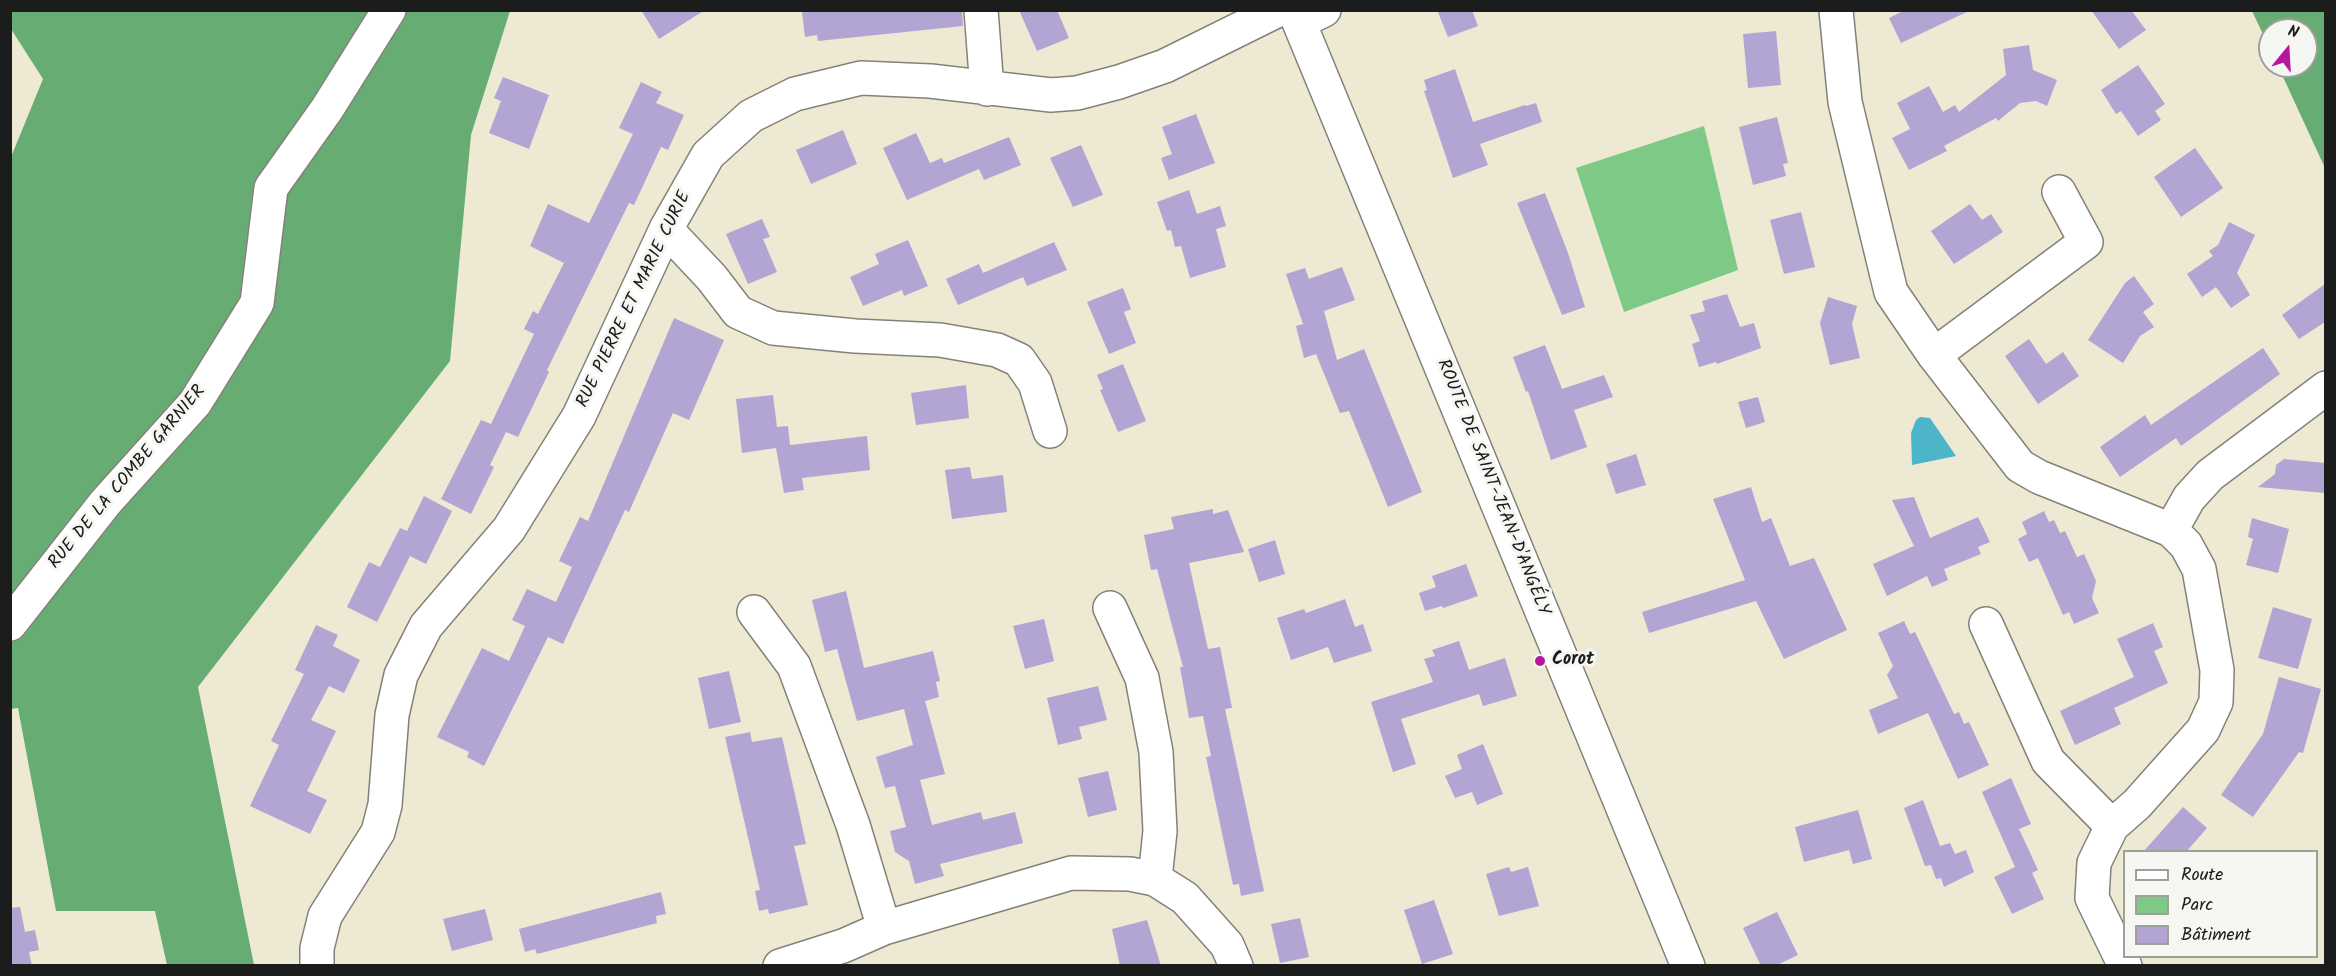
<!DOCTYPE html>
<html>
<head>
<meta charset="utf-8">
<style>
	body { margin:0 }
	#map { position:relative; width:2336px; height:976px; overflow:hidden; background:#ede9d3; font-family:Kalam,sans-serif }
	canvas { display:block }
	.frame { position:absolute; inset:0; border:12px solid #1c1c1c; pointer-events:none }
	.legend { position:absolute; left:2123px; top:850px; width:195px; height:108px; box-sizing:border-box; background:#f6f6f2; border:2px solid #9f9f9c; margin:0; padding:8px 10px; list-style:none; font-size:18px; color:#1c1c1c }
	.legend li { display:flex; align-items:center; gap:12px; height:30px }
	.legend b { width:30px; border:2px solid #9f9f9c }
	.north { position:absolute; left:2258px; top:18px; width:60px; height:60px; box-sizing:border-box; background:#f6f6f2; border:2px solid #9f9f9c; border-radius:50%; rotate:18deg; font-size:16px; font-weight:700; line-height:24px; text-align:center; color:#1c1c1c }
	.north::after { content:''; display:block; margin:auto; width:21px; height:27px; background:#b5179e; clip-path:polygon(50% 0,100% 100%,50% 72%,0 100%) }
</style>
</head>
<body>
<div id="map">
<canvas width="2336" height="976"></canvas>
<div class="frame"></div>
<ul class="legend">
<li><b style="height:8px;background:#fff"></b>Route</li>
<li><b style="height:16px;background:#7fc986"></b>Parc</li>
<li><b style="height:16px;background:#b2a5d3"></b>Bâtiment</li>
</ul>
<div class="north">N</div>
</div>
<script>
const ctx = document.querySelector('canvas').getContext('2d');
ctx.lineJoin = 'round';
function fill(path, color) { ctx.fillStyle = color; ctx.fill(path, 'evenodd'); }
function stroke(path, color, width, dash) { ctx.strokeStyle = color; ctx.lineWidth = width; ctx.lineCap = dash ? 'butt' : 'round'; ctx.setLineDash(dash || []); ctx.stroke(path); }
function drawText(font, color, halo, rows, align = 'center') {
  ctx.font = font + ' Kalam,sans-serif'; ctx.lineWidth = 6; ctx.setLineDash([]); ctx.textBaseline = 'middle'; ctx.strokeStyle = halo; ctx.fillStyle = color; for (const [text, x, y, turn = 0] of rows) {
    ctx.save(); ctx.translate(x, y); ctx.rotate((+turn || 0) * Math.PI / 180); ctx.textAlign = isNaN(turn) ? turn : align; if (halo) ctx.strokeText(text, 0, 0); ctx.fillText(text, 0, 0); ctx.restore();
  }
}
fill(new Path2D(`
	M1704 126 1738 270 1624 312 1576 168Z`), '#7fc986');
fill(new Path2D(`
	M11 10 510 11 471 135 450 361 198 687 254 965H167L155 911H56L18 708 11 709V157L43 79 11 29Z
	M2252 11H2325V168L2278 66H2306V30H2270V49Z`), '#67ad73');
fill(new Path2D(`
	M1920 417 1930 418 1956 456 1912 465 1911 433 1916 420Z`), '#4cb5ca');
fill(new Path2D(`
	M641 10H705L659 39Z
	M820 10H962L963 26 818 41 817 35 805 37 802 12Z
	M1019 10H1057L1069 38 1037 51Z
	M1437 10H1472L1478 26 1448 37Z
	M1905 10H1971L1901 43 1889 18Z
	M2091 10H2131L2146 30 2119 49Z
	M1776 31 1781 85 1748 88 1743 34Z
	M2029 45 2033 70 2057 80 2047 106 2036 101 2020 103 1998 121 1996 118 1944 146 1947 151 1909 170 1892 138 1910 129 1897 103 1929 86 1943 112 1955 105 1959 112 2006 75 2003 49Z
	M2138 65 2165 104 2155 111 2161 120 2138 136 2121 111 2116 114 2101 90Z
	M1455 69 1473 122 1525 105 1526 106 1536 103 1542 122 1480 144 1488 165 1453 178 1424 91 1427 90 1424 80Z
	M503 77 549 95 529 149 489 133 501 101 494 98Z
	M641 82 662 92 656 103 684 115 668 150 661 147 634 205 629 203 547 370 549 372 518 437 506 432 490 465 494 467 471 514 441 499 481 420 491 424 534 334 524 329 533 311 538 314 564 263 530 246 548 204 589 223 633 134 619 128Z
	M1196 114 1215 163 1169 180 1161 158 1172 154 1162 127Z
	M1777 117 1788 163 1783 164 1786 176 1753 185 1739 127Z
	M843 130 857 164 811 184 796 150Z
	M916 133 930 163 942 158 944 163 1009 137 1021 165 984 180 979 169 907 200 883 148Z
	M1081 145 1103 195 1073 207 1050 158Z
	M2195 148 2223 188 2181 217 2154 177Z
	M1189 190 1197 214 1220 206 1226 226 1216 229 1226 267 1190 278 1181 246 1175 247 1171 230 1167 231 1157 202Z
	M1545 193 1568 253 1585 307 1562 315 1517 203Z
	M1970 204 1982 220 1991 214 2003 232 1954 264 1931 231Z
	M1801 212 1815 267 1784 274 1770 220Z
	M762 219 770 237 763 239 777 272 748 284 726 234Z
	M2229 222 2255 235 2237 273 2250 295 2231 308 2216 287 2202 297 2187 274 2213 256 2209 251 2218 245Z
	M908 240 928 286 904 296 902 290 863 306 850 277 879 264 875 254Z
	M1054 242 1067 270 1027 286 1023 277 958 305 946 279 979 264 983 273Z
	M1342 267 1355 300 1324 311 1337 360 1364 349 1422 492 1388 507 1349 411 1340 413 1316 354 1304 358 1296 326 1303 324 1286 274 1305 268 1309 279Z
	M2134 276 2154 304 2143 312 2154 327 2140 336 2123 363 2088 340 2125 283Z
	M2325 284V322L2299 339 2282 315Z
	M1123 288 1131 309 1124 312 1136 343 1109 354 1087 302Z
	M1727 294 1740 327 1754 323 1761 348 1717 364 1716 362 1699 367 1692 344 1700 341 1690 315 1705 311 1702 301Z
	M1828 297 1857 306 1852 324 1860 358 1830 365 1820 323Z
	M674 318 724 340 689 420 673 413 629 512 625 510 563 644 548 637 484 766 467 757 469 752 437 737 482 648 509 661 525 626 512 620 527 589 556 602 572 567 559 561 580 517 588 521Z
	M2029 339 2046 364 2063 352 2079 376 2038 404 2005 356Z
	M1545 345 1562 389 1604 375 1613 397 1574 410 1587 447 1551 460 1528 391 1526 392 1513 357Z
	M2263 348 2280 374 2181 446 2176 438 2120 477 2100 447 2145 415 2151 425Z
	M1123 364 1146 421 1118 432 1100 390 1103 389 1097 375Z
	M966 385 969 418 916 425 911 393Z
	M773 395 777 427 788 426 790 445 867 436 870 470 802 478 804 490 784 493 776 448 742 453 736 399Z
	M1758 397 1765 422 1746 428 1738 402Z
	M1636 454 1646 485 1616 494 1606 464Z
	M2284 459 2325 463V493L2258 487 2275 474 2276 465Z
	M970 467 972 479 1003 475 1007 512 952 519 945 470Z
	M1751 487 1762 522 1771 518 1790 566 1814 558 1847 630 1784 659 1756 601 1649 633 1642 612 1745 580 1713 499Z
	M424 496 452 511 426 564 410 556 377 622 347 607 369 562 380 567 400 528 407 531Z
	M1914 497 1930 538 1978 517 1990 542 1978 547 1981 554 1944 569 1948 580 1932 587 1927 576 1887 596 1873 564 1914 546 1892 500Z
	M1213 509V514L1228 510 1244 552 1189 563 1208 649 1220 647 1232 708 1225 709 1264 891 1241 896 1239 884 1233 885 1230 871 1206 757 1211 756 1203 716 1189 718 1180 667H1183L1157 569 1151 570 1144 535 1174 529 1171 517Z
	M2044 511 2049 522 2054 520 2060 533 2065 531 2077 557 2084 554 2096 581 2092 598 2099 613 2074 624 2069 612 2063 615 2038 558 2029 562 2018 539 2027 534 2022 522Z
	M2252 518 2289 529 2278 573 2246 565 2253 539 2248 537Z
	M1275 540 1285 574 1259 582 1248 549Z
	M1466 564 1478 596 1443 608 1442 606 1425 611 1419 593 1436 587 1432 576Z
	M846 591 864 668 933 651 940 681 936 682 939 697 925 701 945 774 920 780 932 825 981 812 983 820 1015 812 1023 843 940 864 944 876 915 884 909 861 895 852 890 831 906 827 895 786 885 788 876 757 913 745 904 709 857 721 837 649 825 652 812 600Z
	M1345 599 1355 627 1363 624 1372 651 1334 663 1328 647 1291 660 1277 618 1304 609 1306 613Z
	M2273 607 2312 619 2298 669 2258 658Z
	M1044 619 1054 661 1025 669 1013 626Z
	M1904 621 1910 634 1915 632 1954 714 1959 712 1964 724 1969 722 1989 765 1958 779 1928 713 1878 734 1869 710 1898 698 1887 675 1893 666 1878 633Z
	M2153 623 2163 647 2154 651 2168 683 2114 708 2121 724 2075 745 2060 711 2134 677 2117 639Z
	M316 625 338 635 333 646 360 660 344 693 329 686 311 720 336 731 307 791 327 800 310 834 250 806 279 745 271 741 304 674 295 670Z
	M1459 641 1469 670 1505 658 1517 696 1483 706 1479 694 1401 719 1416 764 1393 772 1371 702 1433 682 1424 659 1435 656 1432 650Z
	M729 671 741 722 709 729 698 678Z
	M2279 677 2321 689 2303 753 2299 752 2253 817 2221 795 2263 734Z
	M1098 686 1107 720 1079 727 1082 739 1058 745 1047 698Z
	M750 732 752 742 782 737 806 844 794 846 808 905 769 914 768 909 759 911 755 891 760 890 725 737Z
	M1483 744 1503 794 1477 805 1472 792 1455 798 1445 776 1462 769 1457 755Z
	M1108 771 1117 810 1088 817 1078 778Z
	M2011 778 2031 824 2019 829 2038 870 2032 873 2044 899 2012 914 1994 877 2015 867 1982 792Z
	M1923 800 1940 846 1950 843 1955 854 1966 850 1974 872 1944 887 1941 878 1936 879 1931 865 1925 866 1904 808Z
	M2183 807 2207 828 2186 852H2143Z
	M1858 810 1872 859 1853 864 1849 850 1804 862 1795 827Z
	M1509 867 1511 872 1528 867 1539 906 1499 916 1486 874Z
	M661 892 666 914 656 916 657 923 537 954 535 949 525 952 519 929Z
	M1434 900 1453 954 1422 964 1404 910Z
	M20 907 25 932 35 930 39 950 29 952 32 966H10V908Z
	M485 909 493 940 452 951 443 919Z
	M1777 912 1798 955 1775 966H1761L1743 928Z
	M1300 918 1309 957 1280 963 1271 924Z
	M1147 920 1161 966H1120L1112 929Z`), '#b2a5d3');
const minor = new Path2D(`
	M981 10 987 89
	M1836 10 1845 102 1891 292 1934 355 2020 466 2039 477 2171 530
	M1299 22 1324 10
	M666 229 712 278 738 312 773 328 855 336 940 340 997 350 1019 360 1035 383 1050 431
	M1934 355 2086 242 2059 192
	M1110 608 1142 678 1156 752 1160 831 1155 879
	M754 612 794 666 853 825 884 928
	M10 624 105 503 195 403 257 303 271 188 327 109 389 10
	M1986 624 2048 761 2112 826
	M317 966V948L325 916 378 832 385 805 392 715 401 675 426 626 509 529 579 416 666 229 708 155 751 116 795 94 861 78 930 81 1051 95 1077 93 1119 82 1165 66 1278 10
	M780 966 843 946 884 928 1071 873 1130 874 1155 879 1185 898 1227 945 1236 966
	M2125 966 2092 898 2094 863 2112 826 2137 804 2203 730 2216 702 2217 670 2199 569 2186 545 2171 530 2189 498 2210 475 2326 388`);
const major = new Path2D(`
	M1294 10 1688 966`);
stroke(minor, '#848278', 36);
stroke(major, '#848278', 36);
stroke(minor, '#fff', 33);
stroke(major, '#fff', 33);
for (const [x, y, r, color] of [
	[1540,661,6,"#b5179e"]
]) { const dot = new Path2D(); dot.arc(x, y, r, 0, 2 * Math.PI); ctx.fillStyle = color; ctx.fill(dot); stroke(dot, '#f6f6f2', 2); }
drawText('18px', '#1c1c1c', '#f6f6f2', [
	["RUE PIERRE ET MARIE CURIE",635,300,-64],
	["RUE DE LA COMBE GARNIER",128,478,-50],
	["ROUTE DE SAINT-JEAN-D'ANGÉLY",1492,488,68]
]);
drawText('bold 18px', '#1c1c1c', '#f6f6f2', [
	["Corot",1552,661]
], 'left');
</script>
</body>
</html>
